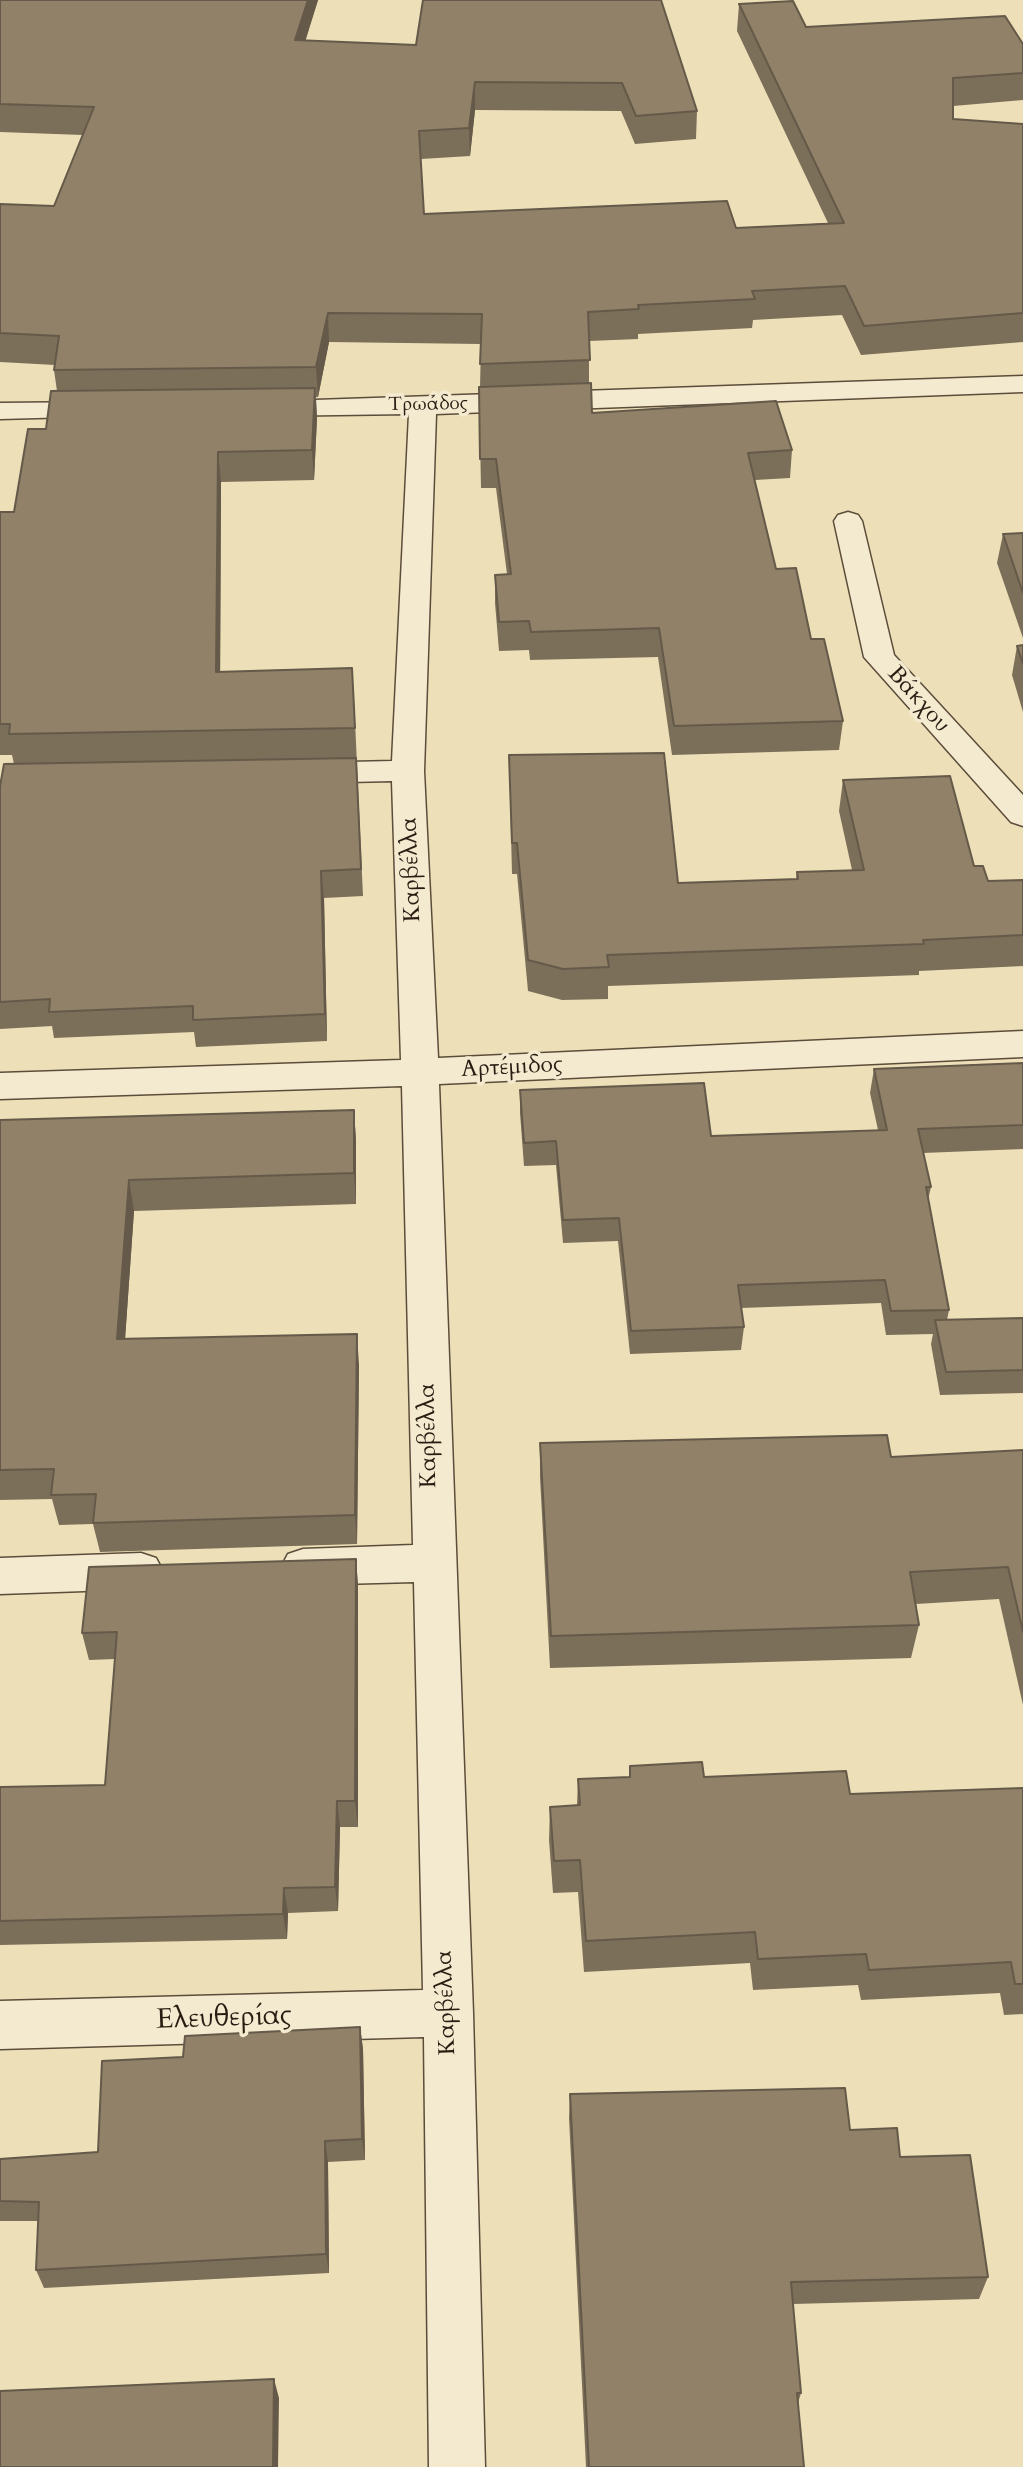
<!DOCTYPE html>
<html>
<head>
<meta charset="utf-8">
<style>
	body { margin:0 }
	canvas { display:block; background:#eddfb7 }
</style>
</head>
<body>
<canvas width="1023" height="2467"></canvas>
<script>
const ctx = document.querySelector('canvas').getContext('2d');
ctx.lineJoin = 'round';
function stroke(path, color, width, dash) { ctx.strokeStyle = color; ctx.lineWidth = width; ctx.lineCap = dash ? 'butt' : 'round'; ctx.setLineDash(dash || []); ctx.stroke(path); }
function fill(path, color) { ctx.fillStyle = color; ctx.fill(path, 'evenodd'); }
function drawText(font, color, halo, rows, align = 'center') {
  ctx.font = font + ' Cardo,serif'; ctx.lineWidth = 7; ctx.setLineDash([]); ctx.textBaseline = 'middle'; ctx.strokeStyle = halo; ctx.fillStyle = color; for (const [text, x, y, turn = 0] of rows) {
    ctx.save(); ctx.translate(x, y); ctx.rotate((+turn || 0) * Math.PI / 180); ctx.textAlign = isNaN(turn) ? turn : align; if (halo) ctx.strokeText(text, 0, 0); ctx.fillText(text, 0, 0); ctx.restore();
  }
}
const minor = new Path2D(`
	M1023 376V392L436 414 424 771 438 1058 1023 1031V1057L439 1084 473 2013 485 2467H429L424 2037 0 2049V2001L423 1990 414 1582 303 1585 288 1580 281 1567 288 1554 303 1549 413 1545 402 1086 0 1099V1073L401 1060 392 781 307 783 296 780 291 773 296 766 307 763 392 761 409 414 266 416 256 414 252 408 256 402Z
	M101 402 111 404 115 410 111 416 0 419V403Z
	M848 512 858 515 862 521 894 655 1023 795V826L1011 822 864 657 834 521 838 515Z
	M141 1553 156 1558 163 1571 156 1584 141 1589 0 1594V1558Z`);
stroke(minor, '#5c4d3b', 3);
fill(minor, '#f3ead0');
fill(new Path2D(`
	M0 0H318L305 41 416 45 423 0 697 111 696 139 635 144 621 111 475 110 470 156 421 159 424 214 736 228 828 223 737 31 739 4 806 27 1023 44V100L953 106V119L1023 124V342L861 355 842 315 753 320 752 328 638 334V339L589 341V383L592 413 792 450 790 478 755 480 776 569 811 639 843 721 839 750 672 755 658 657 530 660 529 650 499 651 495 603V575L507 574 496 488H481L479 387H480L481 344 329 342 318 397H316L317 418 314 480 221 482 220 672 354 699 363 896 324 898 327 1041 196 1047 194 1032 54 1038 52 1026 0 1029V786L14 764 12 755H0V512H14L46 429 57 391 54 370 55 365 0 362V204L54 206 83 135 0 132Z
	M1023 533V638L997 563 1003 534Z
	M1023 645V712L1012 675 1017 646Z
	M509 755 678 883 796 879 797 872 852 870 839 811 843 780 974 866 988 881 1023 880V966L919 971V975L608 986V999L562 1000 528 991 517 874H512Z
	M1023 1063V1149L923 1153 931 1187 928 1200 949 1310 947 1320 1023 1318V1393L940 1395 931 1344 933 1334 886 1335 881 1303 741 1308 744 1327 741 1350 630 1354 618 1241 563 1243 556 1165 524 1166 520 1113V1090L711 1136 878 1130 870 1093 874 1069Z
	M354 1110 356 1141V1204L134 1211 125 1338 359 1365 357 1544 100 1552 93 1524 59 1525 52 1499 0 1500V1120Z
	M540 1443 891 1457 1023 1450V1705L999 1599 916 1604 919 1625 911 1658 550 1668 540 1477Z
	M356 1559 358 1586V1827H340L338 1911 288 1913 287 1939 0 1945V1787L105 1785 115 1659 89 1660 82 1633Z
	M630 1766 704 1777 850 1794 1023 1788V2014L1004 2015 1000 1993 861 2000 858 1985 753 1990 750 1963 584 1972 578 1892 553 1893 549 1840 550 1807 577 1805 578 1779 629 1777Z
	M360 2027 363 2049 365 2160 328 2162 329 2273 44 2288 36 2270 38 2221H0V2159L98 2152 183 2057Z
	M570 2094 850 2130 900 2157 988 2277 979 2299 793 2304 801 2393 798 2403 804 2467H586L569 2118Z`), '#7c6f59');
fill(new Path2D(`
	M308 0H318L297 68 295 40Z
	M475 82V110L470 156 469 128Z
	M328 313 329 342 318 397 316 367Z
	M315 388 317 418 314 480 312 450Z
	M218 452 221 482 220 703 216 672Z
	M321 871 324 898 327 1041 325 1014Z
	M354 1110 356 1141V1204L354 1173Z
	M129 1180 134 1211 123 1369 117 1339Z
	M357 1334 359 1365 357 1544 355 1515Z
	M356 1559 358 1586V1827L355 1801Z
	M337 1801 340 1827 338 1911 335 1887Z
	M284 1888 288 1913 287 1939 283 1914Z
	M360 2027 363 2049 365 2160 362 2139Z
	M325 2141 328 2162 329 2273 326 2254Z
	M274 2379 279 2398 278 2467H273Z`), '#655a49');
const building = new Path2D(`
	M0 0H308L295 40 416 45 423 0H661L697 111 636 116 622 83 475 82 469 128 419 131 424 214 727 201 736 228 844 223 739 4 793 1 806 27 1005 16 1023 44V73L953 78V119L1023 124V313L864 326 845 286 752 291 755 299 638 305 639 309 588 312 590 360 480 364 482 314 328 313 316 367 54 370 59 336 0 333V204L54 206 94 107 0 104Z
	M591 383 592 413 776 401 792 450 748 453 776 569 796 568 811 639H824L843 721 674 726 659 628 531 632 529 621 499 622 495 575 511 574 496 459H480L479 387Z
	M315 388 312 450 218 452 216 672 352 668 355 728 9 734 10 724H0V512H14L28 429H46L51 391Z
	M1023 533V593L1003 534Z
	M1023 645V664L1017 646Z
	M664 753 678 883 798 879 797 872 864 870 843 780 950 776 974 866H983L988 881 1023 880V935L923 940 924 944 607 955 609 967 563 969 528 960 517 843H512L509 755Z
	M356 758 361 869 321 871 325 1014 193 1020V1006L49 1012 50 999 0 1002V786L4 764Z
	M1023 1063V1125L918 1129 931 1187H926L949 1310 891 1311 885 1280 738 1285 744 1327 631 1331 619 1218 563 1220 556 1141 524 1143 520 1090 704 1083 711 1136 887 1130 874 1069Z
	M354 1110V1173L129 1180 117 1339 357 1334 355 1515 93 1523 96 1494 51 1495 54 1469 0 1470V1120Z
	M1023 1318V1370L946 1372 935 1320Z
	M887 1435 891 1457 1023 1450V1632L1008 1567 910 1572 919 1625 551 1636 540 1443Z
	M356 1559 355 1801H337L335 1887 284 1888 283 1914 0 1921V1787L105 1785 117 1632 82 1633 89 1567Z
	M702 1762 704 1777 846 1771 850 1794 1023 1788V1984H1015L1011 1962 869 1970 866 1954 758 1959 755 1932 586 1941 580 1860 554 1861 550 1807 580 1805 578 1779 630 1777V1766Z
	M360 2027 362 2139 325 2141 326 2254 36 2270 39 2202 0 2201V2159L98 2152 102 2061 183 2057 185 2036Z
	M845 2088 850 2130 897 2128 900 2157 970 2155 988 2277 791 2282 801 2393H797L804 2467H589L570 2094Z
	M274 2379 273 2467H0V2391Z`);
fill(building, '#908168');
stroke(building, '#655a49', 2);
drawText('19px', '#2b1c12', '#f3ead0', [
	["Τρωάδος",428,405,-1]
]);
drawText('23px', '#2b1c12', '#f3ead0', [
	["Βάκχου",918,700,48],
	["Καρβέλλα",412,870,-92],
	["Αρτέμιδος",512,1068,-3],
	["Καρβέλλα",429,1436,-91],
	["Καρβέλλα",447,2003,-92]
]);
drawText('28px', '#2b1c12', '#f3ead0', [
	["Ελευθερίας",224,2019,-2]
]);
</script>
</body>
</html>
